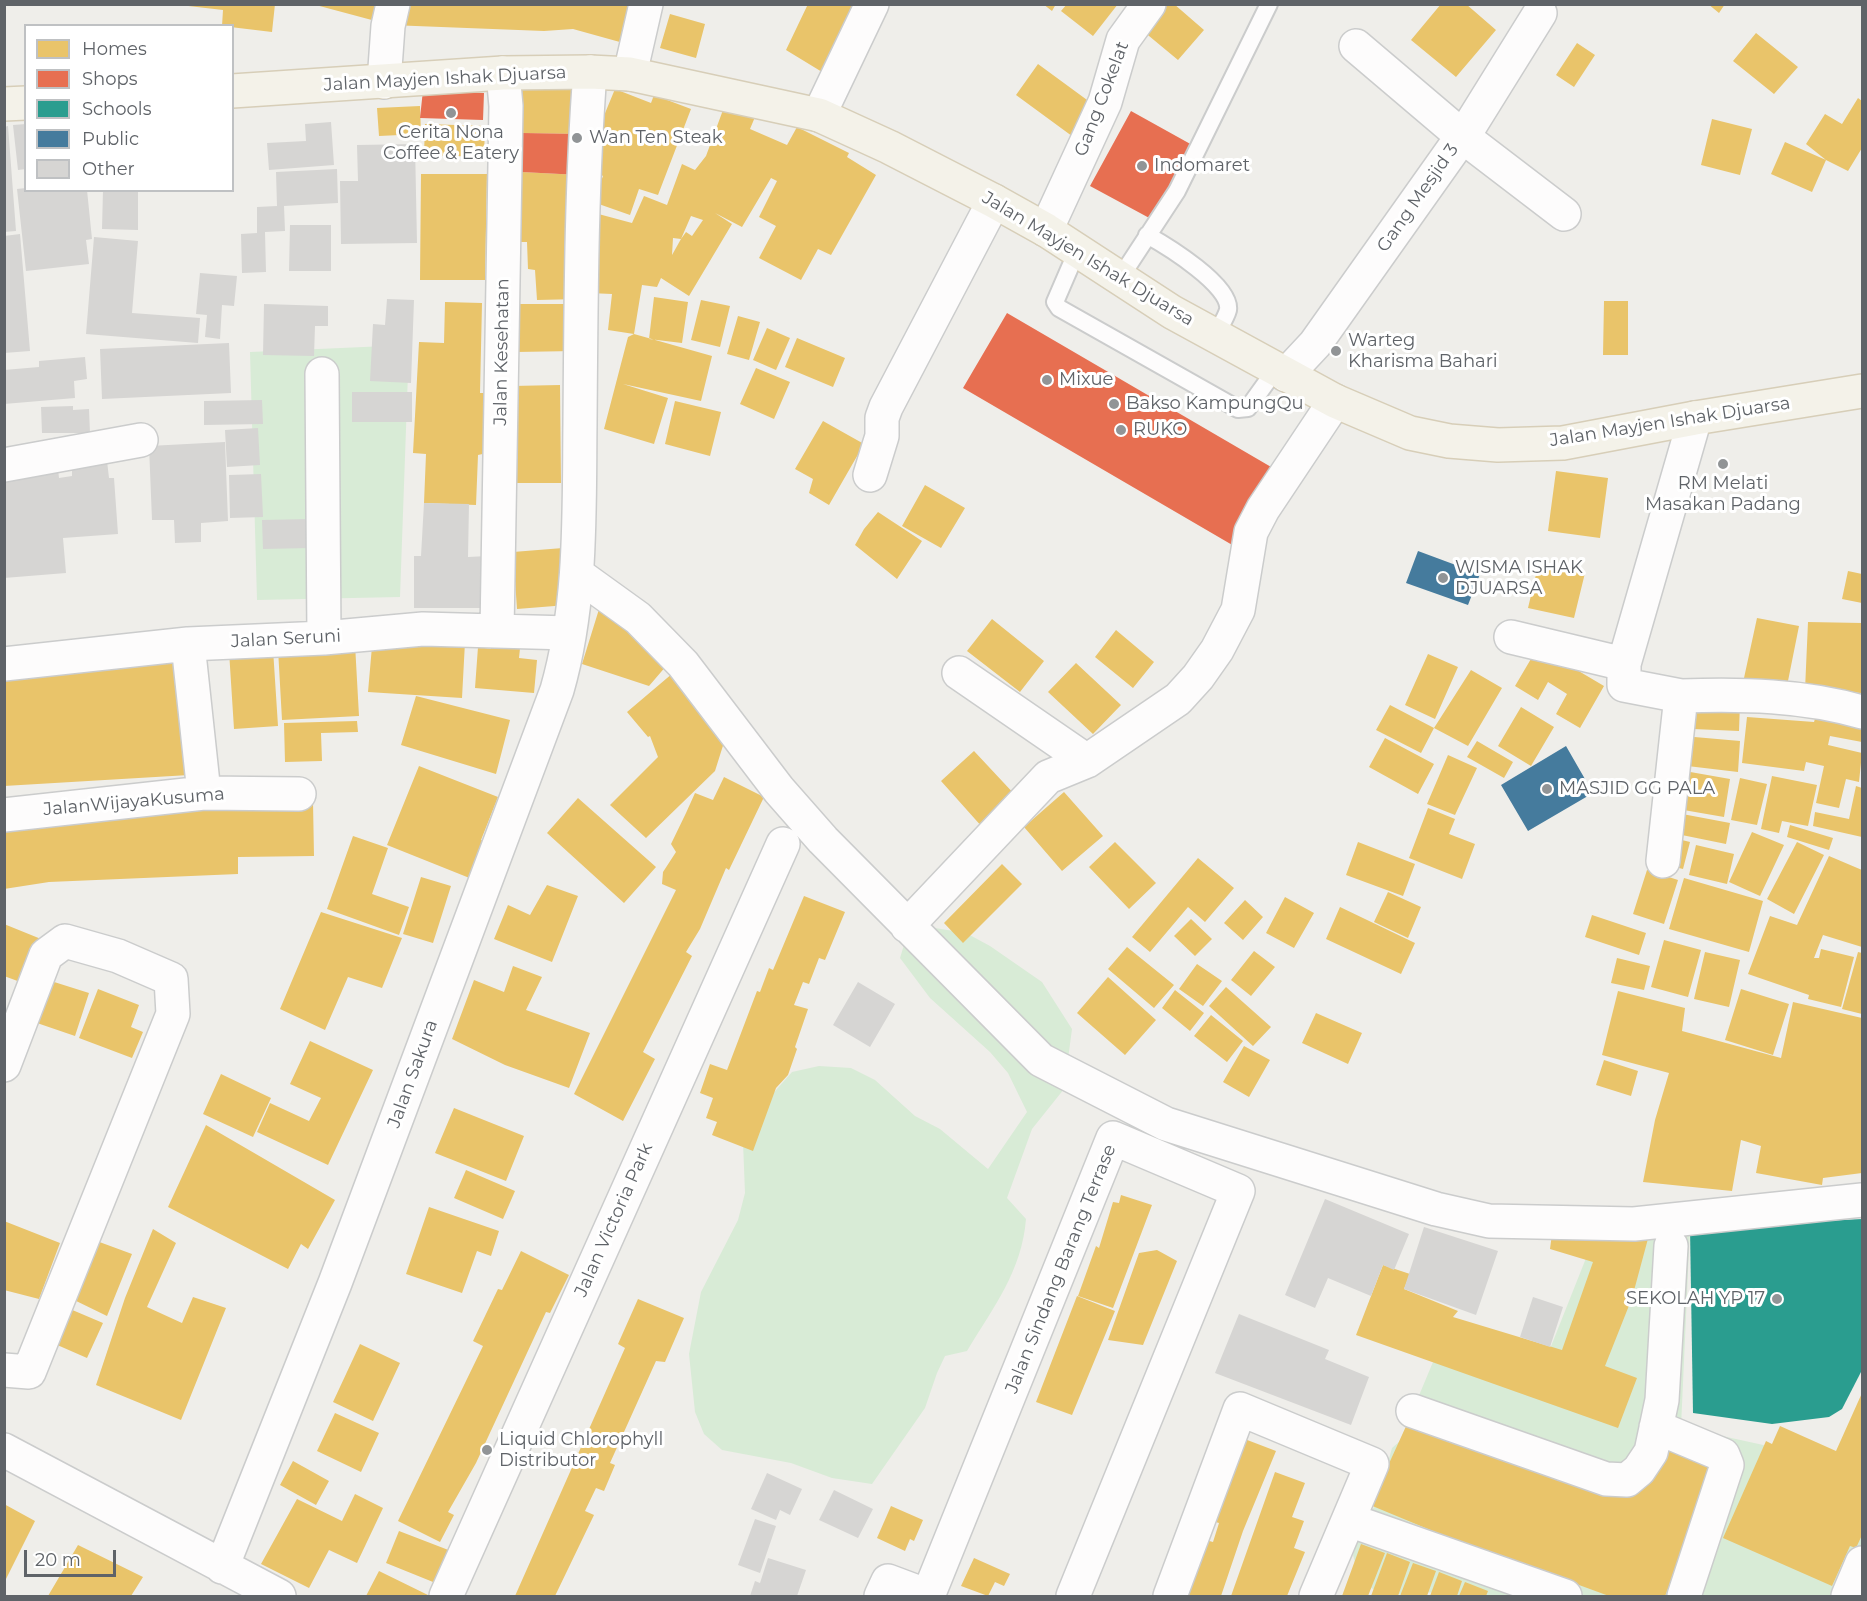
<!DOCTYPE html>
<html>
<head>
<meta charset="utf-8">
<style>
	body { margin:0 }
	#map { position:relative; width:1867px; height:1601px; overflow:hidden; background:#efeeea; font-family:Montserrat,sans-serif }
	canvas { display:block }
	.frame { position:absolute; inset:0; border:6px solid #5f6368; pointer-events:none }
	.legend { position:absolute; left:24px; top:24px; width:210px; height:168px; box-sizing:border-box; background:#fff; border:2px solid #bfc1c3; margin:0; padding:8px 10px; list-style:none; font-size:18px; color:#5f6368 }
	.legend li { display:flex; align-items:center; gap:12px; height:30px }
	.legend b { width:30px; border:2px solid #bfc1c3 }
	.scale { position:absolute; left:24px; top:1550px; width:92px; height:27px; box-sizing:border-box; border:3px solid #5f6368; border-top:0; padding-left:8px; font-size:18px; line-height:21px; white-space:nowrap; color:#5f6368; -webkit-text-stroke:4px #fff; paint-order:stroke }
</style>
</head>
<body>
<div id="map">
<canvas width="1867" height="1601"></canvas>
<div class="frame"></div>
<ul class="legend">
<li><b style="height:16px;background:#e9c46a"></b>Homes</li>
<li><b style="height:16px;background:#e76f51"></b>Shops</li>
<li><b style="height:16px;background:#2a9d8f"></b>Schools</li>
<li><b style="height:16px;background:#457b9d"></b>Public</li>
<li><b style="height:16px;background:#d6d5d3"></b>Other</li>
</ul>
<div class="scale">20 m</div>
</div>
<script>
const ctx = document.querySelector('canvas').getContext('2d');
ctx.lineJoin = 'round';
function fill(path, color) { ctx.fillStyle = color; ctx.fill(path, 'evenodd'); }
function stroke(path, color, width, dash) { ctx.strokeStyle = color; ctx.lineWidth = width; ctx.lineCap = dash ? 'butt' : 'round'; ctx.setLineDash(dash || []); ctx.stroke(path); }
function drawText(font, color, halo, rows, align = 'center') {
  ctx.font = font + ' Montserrat,sans-serif'; ctx.lineWidth = 6; ctx.setLineDash([]); ctx.textBaseline = 'middle'; ctx.strokeStyle = halo; ctx.fillStyle = color; for (const [text, x, y, turn = 0] of rows) {
    ctx.save(); ctx.translate(x, y); ctx.rotate((+turn || 0) * Math.PI / 180); ctx.textAlign = isNaN(turn) ? turn : align; if (halo) ctx.strokeText(text, 0, 0); ctx.fillText(text, 0, 0); ctx.restore();
  }
}
fill(new Path2D(`
	M409 345 400 597 257 600 250 352Z
	M935 928 966 933 990 946 1042 982 1072 1029 1064 1089 1032 1129 1007 1198 1026 1219C1022 1271 993 1308 967 1351L945 1356 937 1373 925 1408 872 1484 832 1478 791 1463 722 1450 704 1434 695 1412 689 1354 701 1292 738 1220 745 1193 743 1142 753 1116 792 1072 819 1066 851 1068 875 1080 915 1116 940 1129 988 1169 1027 1112 1008 1073 990 1052 930 998 900 958 908 932Z
	M1690 1228 1681 1427 1841 1462 1862 1397V1596H1443C1428 1587 1404 1597 1386 1594 1377 1593 1368 1585 1360 1581L1353 1555 1362 1527 1377 1502 1392 1448 1400 1441 1443 1338 1542 1369 1594 1238Z`), '#d8ebd6');
fill(new Path2D(`
	M171 4H275L272 32 222 26 223 10Z
	M312 4H388L383 23Z
	M395 4H637L627 44 573 29 544 31 390 25Z
	M808 4H850L860 10 827 75 786 50Z
	M1043 4H1056L1052 11Z
	M1067 4H1118L1093 36 1061 11Z
	M1154 4H1174L1204 30 1178 60 1137 26Z
	M1441 4H1466L1496 30 1456 77 1411 40Z
	M1708 4H1725L1719 13Z
	M670 14 705 24 696 58 660 48Z
	M1756 33 1798 67 1774 94 1733 61Z
	M1577 43 1595 55 1574 87 1556 75Z
	M1038 64 1098 108 1076 139 1016 95Z
	M518 85 581 87 579 134 516 133Z
	M615 89 651 103 654 95 691 109 658 195 639 189 630 215 593 202 603 176 584 164Z
	M1858 98 1862 101V148L1848 171 1826 160 1812 192 1771 174 1785 142 1826 160 1806 144 1825 114 1842 124Z
	M420 106 421 134 379 136 377 108Z
	M723 110 755 117 750 129 787 145 797 127 849 153 847 157 876 175 831 255 818 249 801 280 759 258 776 226 759 217 777 181 771 178 742 227 715 213 732 224 689 296 661 278 657 287 642 285 634 334 712 356 701 401 623 384 668 398 654 444 604 429 628 337 634 334 608 330 612 294 589 293 591 212 632 223 644 196 667 205 682 164 695 170 706 156ZM691 216 703 220 692 236 686 232 681 239ZM673 238 681 239 672 255Z
	M1712 119 1752 129 1740 175 1701 165Z
	M425 124 485 126 484 157 424 155Z
	M521 172 580 175V299L537 300 535 270 528 269 527 242H519Z
	M421 174H487L485 280H420Z
	M654 297 688 302 682 343 649 339Z
	M701 300 730 306 720 347 691 340Z
	M1604 301H1628V355H1603Z
	M445 302 482 303 480 393H489L487 453 478 455 476 505 424 503 426 454 413 453 419 342 444 343Z
	M516 304H575V351L516 352Z
	M738 316 760 322 749 360 727 354Z
	M767 328 790 338 776 370 753 360Z
	M797 338 845 358 833 387 785 367Z
	M756 368 790 382 774 419 740 404Z
	M560 385 561 483H508L512 386Z
	M675 401 721 412 710 456 665 444Z
	M823 421 864 444 829 505 809 493 813 479 795 469Z
	M1556 471 1608 478 1600 538 1548 531Z
	M925 485 965 508 941 548 902 526Z
	M878 512 922 541 897 579 855 545 864 529Z
	M563 548 567 605 517 609 513 552Z
	M1539 562 1585 573 1574 618 1528 608Z
	M1848 571 1862 574V603L1842 599Z
	M600 606 673 658 649 686 582 664Z
	M1757 618 1799 626 1787 686 1744 678Z
	M992 619 1044 661 1020 692 967 651Z
	M1808 622 1862 623V693L1805 690Z
	M1116 630 1154 662 1133 688 1095 657Z
	M373 635 465 642 462 698 368 692Z
	M492 637 521 639 519 658 537 660 534 693 475 688 478 647 491 649Z
	M355 644 359 716 282 720 278 649Z
	M1538 647 1604 686 1580 728 1556 714 1567 694 1548 682 1538 700 1515 686Z
	M273 649 278 726 234 729 229 651Z
	M179 650 189 775 4 786V669Z
	M1428 654 1458 667 1435 719 1405 705Z
	M1076 663 1121 705 1093 734 1048 692Z
	M1471 670 1502 688 1468 746 1434 728Z
	M673 673 726 736 715 771 646 838 610 805 658 757 650 736 648 737 627 712Z
	M416 696 510 720 496 774 401 745Z
	M1694 701 1740 703 1739 731 1693 729Z
	M1390 705 1434 728 1421 753 1376 730Z
	M1521 707 1554 727 1531 766 1498 746Z
	M1818 709 1862 719V742L1830 736 1828 745 1862 753 1859 782 1846 779 1839 808 1816 803 1824 766 1806 762 1804 771 1742 763 1747 717 1814 722Z
	M357 721 358 732 321 733 322 761 285 762 284 723Z
	M1683 736 1740 741 1738 772 1679 765Z
	M1385 738 1434 764 1418 794 1369 767Z
	M1477 741 1513 762 1504 778 1467 757Z
	M974 751 1017 797 983 828 941 781Z
	M1448 755 1477 768 1455 815 1427 804Z
	M419 766 498 797 481 840 492 844 477 881 387 845Z
	M1679 770 1730 779 1724 817 1672 808Z
	M1772 776 1817 785 1808 826 1782 821 1779 833 1761 829Z
	M724 777 764 797 729 870 726 868 700 929 686 952 692 956 643 1052 655 1059 623 1121 574 1094 676 890 662 884 663 872 676 852 671 844 686 813 695 793 713 800Z
	M1740 778 1767 784 1757 825 1731 820Z
	M1856 786 1862 788V837L1813 826 1815 812 1849 819Z
	M1064 792 1103 836 1062 871 1024 827Z
	M578 798 656 867 624 903 547 833Z
	M313 802 314 856 238 857V874L49 882 4 889V829L81 813Z
	M1428 808 1455 819 1449 834 1475 844 1462 879 1409 858Z
	M1677 813 1730 823 1726 844 1672 833Z
	M1790 825 1833 838 1829 850 1787 837Z
	M1752 832 1784 845 1760 896 1729 882Z
	M353 836 388 848 372 894 409 907 399 935 327 909Z
	M1674 838 1690 842 1683 869 1667 865Z
	M1115 842 1156 883 1129 909 1089 867Z
	M1358 842 1415 864 1403 896 1346 875Z
	M1797 842 1824 855 1794 914 1767 899Z
	M1696 845 1734 854 1727 884 1689 875Z
	M1829 856 1862 870V947L1823 935 1814 958H1819L1821 949 1854 957 1841 1007 1808 999 1809 995 1748 974 1770 916 1797 925Z
	M1198 858 1234 888 1205 922 1188 907 1150 952 1132 937Z
	M1002 864 1022 884 963 943 944 923Z
	M1647 870 1678 880 1664 924 1633 914Z
	M421 877 451 886 433 943 403 934Z
	M1684 878 1763 901 1749 952 1669 929Z
	M547 885 578 896 552 962 494 939 508 905 530 915Z
	M1388 892 1421 907 1408 938 1374 922Z
	M804 896 845 912 825 960 819 958 809 984 803 982 794 1005 808 1009 795 1047 797 1049 788 1075 776 1088 753 1151 712 1135 717 1122 706 1118 713 1098 700 1093 710 1064 727 1070 757 991 760 992 769 968 773 970Z
	M1285 897 1314 913 1294 948 1266 933Z
	M1245 900 1263 917 1243 940 1224 923Z
	M1340 907 1415 943 1401 974 1326 939Z
	M321 912 402 938 382 988 348 977 325 1030 280 1009Z
	M1592 915 1646 933 1639 955 1585 937Z
	M1191 919 1212 939 1195 956 1174 936Z
	M4 924 41 939 23 983 4 976Z
	M1664 940 1701 950 1688 997 1651 987Z
	M1127 947 1174 985 1154 1008 1108 969Z
	M1254 951 1275 967 1251 996 1231 980Z
	M1705 952 1740 960 1729 1007 1694 999Z
	M1858 952 1862 953V1014L1842 1009Z
	M1617 958 1650 966 1644 990 1611 983Z
	M1197 964 1222 981 1203 1006 1179 989Z
	M513 966 542 977 526 1010 590 1033 569 1088 505 1065 452 1039 474 980 504 992Z
	M1108 977 1156 1020 1125 1055 1077 1013Z
	M51 981 89 993 75 1036 37 1023Z
	M1226 987 1271 1027 1253 1046 1209 1006Z
	M98 989 139 1005 131 1027 143 1032 132 1058 79 1038Z
	M1741 989 1789 1004 1773 1055 1725 1040Z
	M1175 990 1204 1013 1190 1031 1162 1008Z
	M1618 991 1685 1008 1682 1031 1781 1058 1793 1002 1862 1018V1173L1823 1178 1822 1185 1756 1173 1761 1146 1741 1140 1732 1191 1643 1182 1655 1120 1669 1073 1602 1055Z
	M1316 1013 1362 1033 1348 1064 1302 1043Z
	M1211 1015 1243 1041 1227 1062 1194 1036Z
	M310 1041 373 1070 328 1165 257 1132 270 1103 309 1121 321 1098 290 1084Z
	M1244 1046 1270 1060 1249 1097 1223 1082Z
	M1604 1060 1638 1071 1631 1096 1596 1085Z
	M221 1074 271 1098 253 1137 203 1114Z
	M454 1108 524 1136 506 1181 435 1153Z
	M206 1125 335 1200 308 1249 301 1244 288 1269 168 1207Z
	M466 1170 515 1191 503 1219 454 1198Z
	M1121 1195 1152 1205 1113 1308 1078 1296 1096 1246 1099 1248 1113 1202 1119 1203Z
	M429 1207 499 1231 491 1256 477 1251 462 1293 406 1274Z
	M4 1221 60 1243 39 1299 4 1290Z
	M1553 1226 1649 1235 1632 1298 1605 1366 1637 1378 1618 1428 1356 1335 1383 1265 1410 1274 1404 1289 1458 1311 1453 1317 1562 1350 1593 1262 1550 1249Z
	M153 1229 176 1243 147 1307 182 1323 193 1297 226 1308 181 1420 96 1385 125 1298Z
	M94 1240 132 1254 107 1316 70 1298Z
	M1157 1250 1177 1261 1143 1345 1108 1340 1139 1253Z
	M521 1251 569 1275 550 1313 546 1312 476 1463 448 1512 454 1515 440 1542 398 1521 483 1346 473 1341 498 1289 502 1290Z
	M1077 1296 1115 1311 1072 1415 1036 1402Z
	M638 1299 684 1318 665 1362 656 1361 610 1463 615 1465 604 1491 596 1488 585 1511 594 1515 555 1596H515L625 1348 618 1344Z
	M70 1309 103 1323 87 1358 55 1344Z
	M360 1344 400 1363 373 1421 333 1402Z
	M1862 1393V1535L1856 1548 1850 1546 1832 1586 1723 1538 1766 1441 1772 1444 1780 1426 1836 1451Z
	M1413 1411 1615 1488 1660 1435 1720 1463 1665 1596H1609L1440 1534 1370 1505Z
	M335 1413 379 1433 361 1472 317 1451Z
	M1242 1438 1276 1451 1243 1531 1221 1596H1176L1195 1537 1213 1542 1219 1523 1209 1520Z
	M293 1461 329 1481 316 1505 280 1485Z
	M1275 1472 1305 1483 1292 1517 1304 1521 1294 1548 1305 1552 1287 1596H1231Z
	M355 1494 383 1508 357 1563 329 1550 309 1588 261 1564 297 1499 342 1521Z
	M4 1504 35 1521 4 1583Z
	M891 1506 923 1520 914 1541 910 1539 905 1551 877 1538Z
	M399 1531 451 1551 438 1584 386 1563Z
	M1361 1544 1385 1553 1368 1596H1342Z
	M78 1545 143 1577 131 1596H48Z
	M1387 1553 1410 1562 1398 1596H1371Z
	M974 1558 1010 1574 1004 1586 995 1582 988 1596 961 1586Z
	M1413 1563 1436 1571 1427 1596H1400Z
	M379 1571 430 1596H366Z
	M1439 1572 1462 1581 1457 1596H1430Z
	M1465 1582 1488 1591 1486 1596H1459Z`), '#e9c46a');
fill(new Path2D(`
	M423 90 484 93 483 120 420 118Z
	M1131 111 1194 146 1153 220 1090 186Z
	M523 133 579 134 580 175 521 172Z
	M1007 313 1278 471 1234 546 963 388Z`), '#e76f51');
fill(new Path2D(`
	M1862 1219V1370L1842 1409 1829 1417 1772 1424 1693 1413 1690 1228Z`), '#2a9d8f');
fill(new Path2D(`
	M1418 551 1480 574 1468 605 1406 583Z
	M1566 746 1593 793 1528 831 1501 785Z`), '#457b9d');
fill(new Path2D(`
	M331 122 334 165 269 170 267 143 306 141 305 124Z
	M26 124V169L18 170 13 125Z
	M8 126 16 231 4 232V127Z
	M415 144 417 243 341 244 340 181H358L357 145Z
	M337 169 338 203 284 206 285 231 265 232 266 272 242 273 241 234 257 233V207L277 206 276 172Z
	M26 188 87 190 92 239 86 240 89 264 26 271 17 189Z
	M103 190H138V230L102 229Z
	M290 225H331V271H289Z
	M20 234 30 351 4 353V236Z
	M94 237 138 241 132 313 200 318 198 343 86 334Z
	M200 273 237 276 234 306 222 305 220 339 205 337 207 315 196 314Z
	M387 299 414 300 411 383 370 381 373 324 385 325Z
	M264 304 328 306V326H315L314 356 263 355Z
	M229 343 231 393 102 399 100 349Z
	M85 357 87 379 74 381 75 398 4 404V370L39 367V361Z
	M352 392H412V422H352Z
	M262 400 263 424 204 425V401Z
	M73 406V410L89 409 90 433H42L41 407Z
	M258 428 260 465 227 467 225 430Z
	M225 442 228 521 201 523V542L175 543 174 520H152L149 446Z
	M107 461 109 478H114L118 534 63 538 66 573 4 578V474L58 469 59 478 72 476V464Z
	M261 474 263 517 230 518 229 475Z
	M424 503 469 504 468 557 488 556V608H414V556H421Z
	M309 519 310 548 263 549 262 520Z
	M858 982 895 1004 870 1047 833 1025Z
	M1325 1199 1409 1234 1394 1270 1383 1265 1371 1296 1328 1278 1315 1308 1285 1295Z
	M1424 1227 1498 1251 1476 1315 1404 1289Z
	M1533 1297 1563 1307 1550 1347 1520 1337Z
	M1239 1314 1329 1350 1325 1359 1369 1377 1351 1425 1215 1373Z
	M767 1473 802 1489 790 1515 780 1510 776 1520 751 1509Z
	M834 1490 873 1509 858 1538 819 1520Z
	M755 1519 776 1526 760 1573 738 1565Z
	M768 1558 806 1570 797 1596H750L755 1581 760 1583Z`), '#d6d5d3');
const lane = new Path2D(`
	M1147 235C1167 246 1232 286 1228 310 1226 318 1219 328 1215 336
	M1077 251 1055 302 1059 308 1238 409 1248 408 1276 369
	M1120 278 1177 191 1269 4`);
const street = new Path2D(`
	M1356 46 1462 136 1564 214
	M630 74 646 4
	M384 82 388 26 393 4
	M819 115 872 4
	M1046 230 1105 102 1123 40 1149 4
	M322 374 324 638
	M1286 375 1315 344 1471 124 1540 13
	M4 465 141 440
	M870 475 882 436V418L886 407 994 201
	M577 574 638 618 683 664 779 790 823 840 1041 1060 1166 1124 1436 1209 1489 1221 1634 1224 1862 1200
	M497 631 506 106 503 73
	M1511 637 1624 664
	M188 644 204 793
	M4 664 188 644 324 638 423 629 569 633
	M959 673 1087 761
	M1681 696C1742 694 1803 695 1862 712
	M4 815 204 793 299 794
	M1663 861 1681 696 1624 685V664L1695 418
	M907 926 1048 777 1087 761 1178 699 1198 677 1217 650 1238 610 1251 532 1263 509 1335 401
	M4 1065 46 955 65 941 118 956 171 979 173 1014 29 1372 4 1370
	M1413 1411 1606 1479 1627 1480 1639 1470 1651 1452 1662 1400 1671 1246
	M1656 1427 1723 1455 1727 1465 1684 1596
	M4 1450 279 1596
	M1349 1520 1565 1596
	M222 1567 335 1283 557 690C582 603 579 512 580 423 581 306 581 189 590 72
	M446 1596 783 844
	M881 1596 888 1581 928 1596
	M928 1596 1113 1138 1238 1191 1073 1596
	M1170 1596 1240 1409 1372 1464 1316 1596
	M1848 1596 1862 1563`);
const primary = new Path2D(`
	M232 91 503 73 590 72 630 74 819 115 889 147 994 201 1046 230 1172 312 1335 401 1410 433 1449 441 1498 445 1563 443 1695 418 1862 391
	M4 104 26 103`);
stroke(lane, '#cbcccc', 20);
stroke(street, '#cbcccc', 36);
stroke(primary, '#d7ceb8', 36);
stroke(lane, '#fdfcfc', 16);
stroke(street, '#fdfcfc', 33);
stroke(primary, '#f4f2e9', 33);
for (const [x, y, r, color] of [
	[451,113,6,"#919496"],
	[577,138,6,"#919496"],
	[1142,166,6,"#919496"],
	[1336,351,6,"#919496"],
	[1047,380,6,"#919496"],
	[1114,404,6,"#919496"],
	[1121,430,6,"#919496"],
	[1723,464,6,"#919496"],
	[1443,578,6,"#919496"],
	[1547,789,6,"#919496"],
	[1777,1299,6,"#919496"],
	[487,1450,6,"#919496"]
]) { const dot = new Path2D(); dot.arc(x, y, r, 0, 2 * Math.PI); ctx.fillStyle = color; ctx.fill(dot); stroke(dot, '#fff', 2); }
drawText('18px', '#5f6368', '#fff', [
	["Jalan Mayjen Ishak Djuarsa",445,79,-3],
	["Gang Cokelat",1102,99,-69],
	["Gang Mesjid 3",1418,198,-55],
	["Jalan Mayjen Ishak Djuarsa",1088,259,31],
	["Jalan Kesehatan",502,352,-89],
	["Jalan Mayjen Ishak Djuarsa",1670,422,-9],
	["Jalan Seruni",286,639,-3],
	["JalanWijayaKusuma",134,802,-5],
	["Jalan Sakura",413,1074,-70],
	["Jalan Victoria Park",614,1220,-66],
	["Jalan Sindang Barang Terrase",1061,1269,-68]
]);
drawText('18px', '#5f6368', '#fff', [
	["Cerita Nona",451,133,"center"],
	["Coffee & Eatery",451,154,"center"],
	["Wan Ten Steak",589,138],
	["Indomaret",1154,166],
	["Warteg",1348,341],
	["Kharisma Bahari",1348,362],
	["Mixue",1059,380],
	["Bakso KampungQu",1126,404],
	["RUKO",1133,430],
	["RM Melati",1723,484,"center"],
	["Masakan Padang",1723,505,"center"],
	["WISMA ISHAK",1455,568],
	["DJUARSA",1455,589],
	["MASJID GG PALA",1559,789],
	["SEKOLAH YP 17",1765,1299,"right"],
	["Liquid Chlorophyll",499,1440],
	["Distributor",499,1461]
], 'left');
</script>
</body>
</html>
